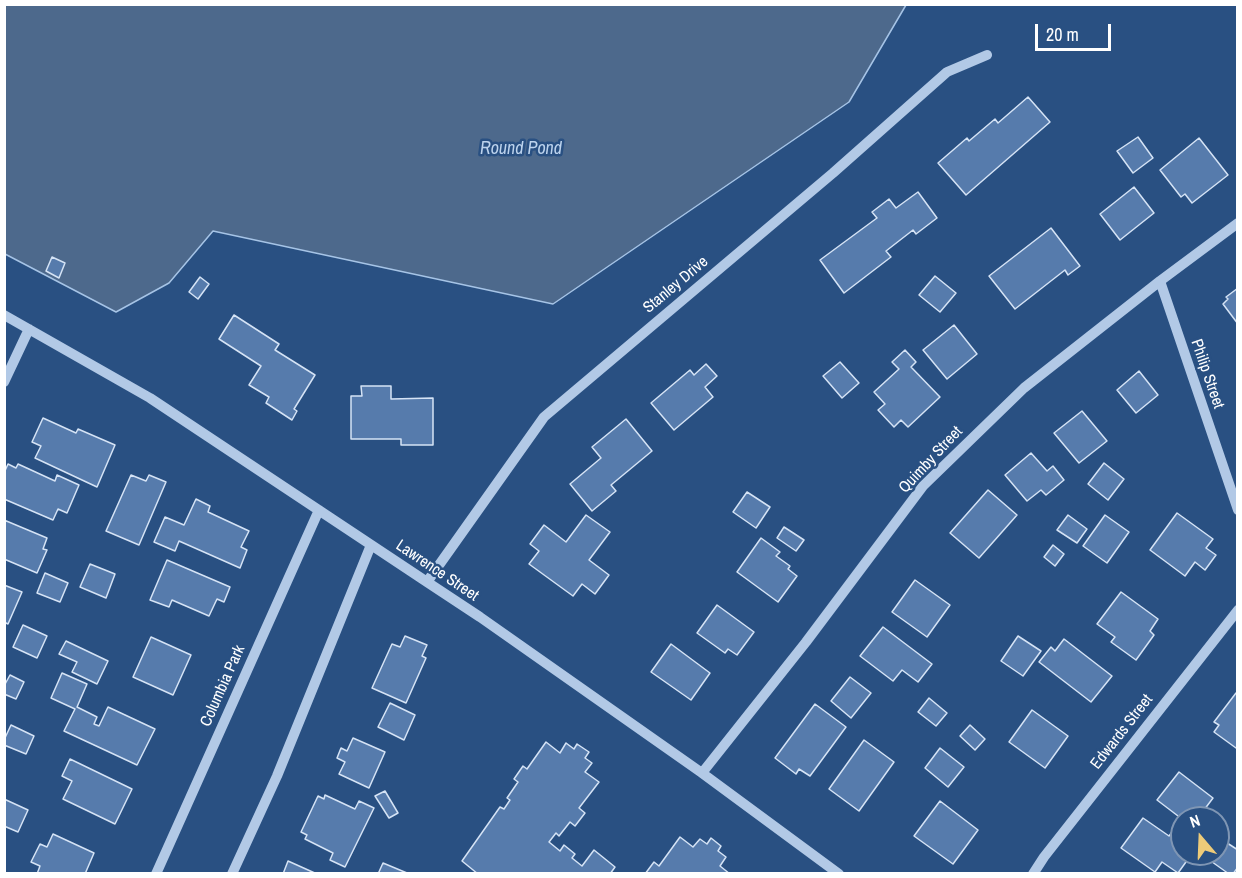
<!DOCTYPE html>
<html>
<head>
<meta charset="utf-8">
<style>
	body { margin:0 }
	#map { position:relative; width:1242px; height:878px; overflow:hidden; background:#295082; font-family:"Archivo Narrow",sans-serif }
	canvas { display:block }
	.frame { position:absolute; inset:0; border:6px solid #fff; pointer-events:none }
	.north { position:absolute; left:1170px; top:806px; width:60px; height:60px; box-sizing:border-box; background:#295082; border:2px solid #7f96b4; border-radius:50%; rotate:341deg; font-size:16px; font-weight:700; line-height:24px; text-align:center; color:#fff }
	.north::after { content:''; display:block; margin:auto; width:21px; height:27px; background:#edcb79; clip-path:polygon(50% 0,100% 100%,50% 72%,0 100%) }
	.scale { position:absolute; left:1035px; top:24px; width:76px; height:27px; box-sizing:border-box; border:3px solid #fff; border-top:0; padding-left:8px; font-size:18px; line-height:21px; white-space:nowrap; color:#fff; -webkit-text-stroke:4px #295082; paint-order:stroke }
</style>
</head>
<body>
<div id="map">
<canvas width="1242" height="878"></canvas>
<div class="frame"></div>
<div class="north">N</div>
<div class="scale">20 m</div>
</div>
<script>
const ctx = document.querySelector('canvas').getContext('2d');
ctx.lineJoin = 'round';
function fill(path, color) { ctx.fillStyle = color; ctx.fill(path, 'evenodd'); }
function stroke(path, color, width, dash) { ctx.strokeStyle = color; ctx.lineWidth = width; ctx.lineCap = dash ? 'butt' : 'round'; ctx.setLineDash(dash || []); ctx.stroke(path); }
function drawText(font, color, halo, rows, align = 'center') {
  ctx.font = font + ' "Archivo Narrow",sans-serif'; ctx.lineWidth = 5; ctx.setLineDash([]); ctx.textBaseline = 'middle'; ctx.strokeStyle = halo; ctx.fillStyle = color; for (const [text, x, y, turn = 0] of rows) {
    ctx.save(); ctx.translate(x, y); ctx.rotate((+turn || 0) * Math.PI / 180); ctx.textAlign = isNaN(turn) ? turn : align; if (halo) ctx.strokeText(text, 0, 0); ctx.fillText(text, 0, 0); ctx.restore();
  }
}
const water = new Path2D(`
	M4 5H906L849 102 553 304 213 231 169 283 116 312 5 254Z`);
fill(water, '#4d698c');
stroke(water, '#a6c4e6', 1.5);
const building = new Path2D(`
	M1028 97 1050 122 966 195 938 163 967 138 969 141 995 119 998 123Z
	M1138 137 1153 158 1133 173 1117 151Z
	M1199 138 1228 175 1192 203 1185 194 1181 197 1160 170Z
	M1134 187 1154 213 1120 240 1100 214Z
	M918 192 937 218 916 234 913 230 886 251 891 257 844 293 820 260 877 218 872 212 889 199 896 208Z
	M1051 228 1080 266 1068 275 1065 270 1015 309 989 276Z
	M52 257 65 263 59 278 46 271Z
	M935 276 956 293 940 312 919 295Z
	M200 277 209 284 198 299 189 292Z
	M1238 288V324L1223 304 1228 299 1226 297Z
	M234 315 279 344 275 350 315 375 294 409 297 411 292 420 266 403 269 397 249 385 261 366 219 339Z
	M954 325 977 354 947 379 923 350Z
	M905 350 916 362 911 367 940 397 908 427 901 420 894 427 878 410 885 404 874 392 899 369 892 362Z
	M840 362 859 383 842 398 823 376Z
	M706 364 717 376 705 387 713 397 674 430 651 403 690 370 694 375Z
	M1139 371 1158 395 1136 413 1117 390Z
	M361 386H391V399L433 398V445H401V439H351V396H362Z
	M1082 411 1107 441 1079 463 1054 433Z
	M43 418 76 433 78 429 115 445 97 487 35 458 41 446 32 442Z
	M626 419 652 451 611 485 616 491 592 511 570 484 601 458 592 447Z
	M1031 453 1047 471 1053 466 1064 480 1046 495 1041 490 1027 501 1005 475Z
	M1104 463 1124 479 1108 500 1088 484Z
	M8 464 16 468 18 464 55 481 57 475 79 485 67 513 58 509 53 520 4 499V473Z
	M131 475 146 481 149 475 166 482 139 545 106 531Z
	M988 490 1017 515 979 558 950 533Z
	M747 492 770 507 756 528 733 512Z
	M196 499 210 506 208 512 249 531 241 547 247 550 240 568 179 541 175 551 154 542 165 517 184 525Z
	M1177 513 1213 539 1206 548 1216 555 1205 570 1195 562 1185 576 1150 550Z
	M586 515 610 532 589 560 609 575 595 594 582 584 573 596 529 564 539 551 530 544 544 525 566 542Z
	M1068 515 1087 529 1077 543 1057 530Z
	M1105 515 1129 532 1107 563 1083 546Z
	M4 520 47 538 43 549 47 550 37 573 4 559Z
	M784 527 804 540 796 551 777 538Z
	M761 538 780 552 776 556 790 566 788 569 797 576 778 602 737 572Z
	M1053 545 1064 554 1055 566 1044 557Z
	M167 560 230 587 224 602 217 599 209 616 172 600 169 607 150 600Z
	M90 564 115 574 106 598 80 587Z
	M45 573 68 583 60 602 37 593Z
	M915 580 950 605 927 637 892 612Z
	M4 585 22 592 8 624 4 622Z
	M1121 592 1158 619 1150 631 1154 635 1136 660 1111 642 1115 637 1097 624Z
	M717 605 754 632 737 655 728 649 725 653 697 633Z
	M23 625 47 636 37 658 13 647Z
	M883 627 932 664 918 682 902 670 893 681 860 656Z
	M405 636 427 645 422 656 426 658 406 703 372 688 392 644 400 647Z
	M1018 636 1041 651 1023 676 1001 661Z
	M151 637 191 655 173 695 133 677Z
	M1064 639 1112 676 1091 702 1039 662 1051 647 1055 651Z
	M66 641 108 661 97 684 72 672 77 662 59 654Z
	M671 644 710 673 691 700 651 672Z
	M62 673 87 684 77 707 97 717 94 724 99 726 108 707 155 729 137 765 64 731 75 709 51 698Z
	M10 675 24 682 16 699 4 694V686Z
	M850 677 871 693 851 718 831 701Z
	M1236 693 1238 694V746L1236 748 1214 732 1219 725 1214 722Z
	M929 698 947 713 936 726 918 712Z
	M390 703 415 715 404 740 378 727Z
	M815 704 846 727 810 776 799 769 796 774 775 758Z
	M1032 710 1068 736 1045 768 1009 742Z
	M11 725 34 736 26 754 4 745V740Z
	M970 725 985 739 975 750 960 736Z
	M353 738 385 752 369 788 339 774 345 762 337 758 341 748 347 751Z
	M864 740 894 762 859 811 829 789Z
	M546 742 560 753 566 743 574 749 577 744 589 752 585 758 592 763 585 772 599 782 579 808 585 813 575 826 570 822 559 836 556 833 549 842 560 851 564 845 575 854 572 858 582 866 594 850 615 867 610 874H478L462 861 500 807 504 809 510 800 507 798 518 782 514 779 523 766 527 769Z
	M940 748 964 767 948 787 925 768Z
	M70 759 132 789 115 824 63 799 72 781 62 776Z
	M1179 772 1213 798 1198 818 1182 819 1157 800Z
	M385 791 398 813 389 818 375 796Z
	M325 795 355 809 359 801 374 808 345 867 330 860 333 853 305 839 307 835 301 832 318 796 324 799Z
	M4 799 28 810 18 832 4 826Z
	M940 801 978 830 953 864 914 836Z
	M1143 818 1169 836 1172 832 1182 839V854L1191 855 1178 873 1162 862 1155 872 1121 848Z
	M53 834 94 853 85 874H37L40 866 31 862 40 844 47 847Z
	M680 837 693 847 700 839 707 844 711 838 721 846 718 851 726 857 720 866 730 874H645L654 862 659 866Z
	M1221 839 1238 850V867L1233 874H1229L1208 859 1211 854H1218V844Z
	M288 861 317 874H283Z
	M383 863 407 873V874H378Z`);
fill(building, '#567bac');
stroke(building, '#d5e3f5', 1.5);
stroke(new Path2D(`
	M1160 281 1238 510
	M4 315 150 398 427 582 480 617 702 773 839 874
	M4 382 29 329
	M427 582 544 417 833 173 947 72 987 55
	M702 773 806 642 923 486 1024 388 1160 281 1238 223
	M156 874 319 510
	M232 874 277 776 371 545
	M1033 874 1044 857 1238 610`), '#b2c9e6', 10);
drawText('16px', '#fff', '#295082', [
	["Stanley Drive",676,285,-40],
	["Philip Street",1207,374,71],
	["Quimby Street",931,460,-47],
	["Lawrence Street",437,571,34],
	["Columbia Park",223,686,-66],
	["Edwards Street",1122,732,-52]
]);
drawText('italic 18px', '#bdd3ed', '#295082', [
	["Round Pond",521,149]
]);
</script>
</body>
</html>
